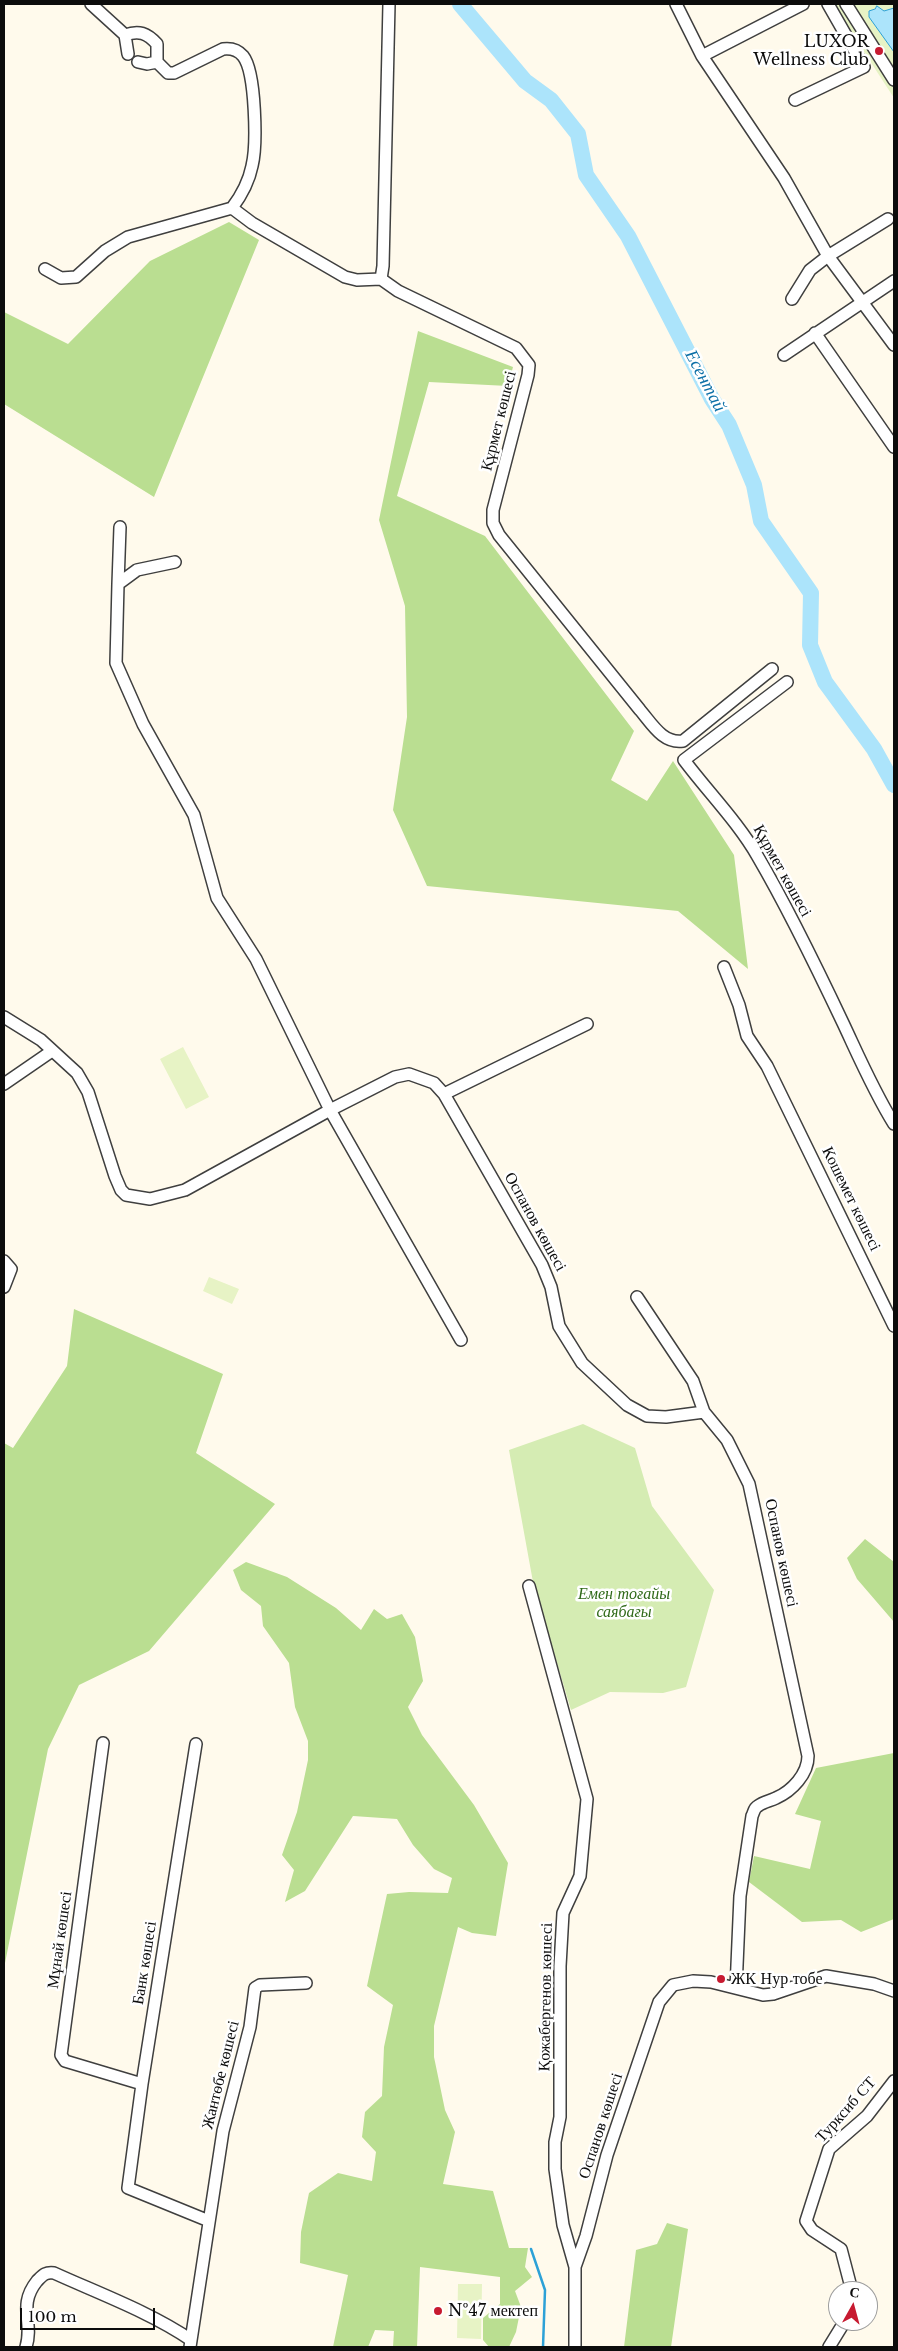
<!DOCTYPE html>
<html>
<head>
<meta charset="utf-8">
<style>
	body { margin:0 }
	#map { position:relative; width:898px; height:2351px; overflow:hidden; background:#fffaec; font-family:"Libre Baskerville",serif }
	canvas { display:block }
	.frame { position:absolute; inset:0; border:5px solid #0c0c0c; pointer-events:none }
	.north { position:absolute; left:828px; top:2281px; width:50px; height:50px; box-sizing:border-box; background:#fff; border:1px solid #9e9e9e; border-radius:50%; rotate:7deg; font-size:14px; font-weight:700; line-height:20px; text-align:center; color:#0c0c0c }
	.north::after { content:''; display:block; margin:auto; width:18px; height:22px; background:#c71a30; clip-path:polygon(50% 0,100% 100%,50% 72%,0 100%) }
	.scale { position:absolute; left:20px; top:2308px; width:135px; height:22px; box-sizing:border-box; border:2px solid #0c0c0c; border-top:0; padding-left:6px; font-size:15px; line-height:18px; white-space:nowrap; color:#0c0c0c; -webkit-text-stroke:4px #fff; paint-order:stroke }
</style>
</head>
<body>
<div id="map">
<canvas width="898" height="2351"></canvas>
<div class="frame"></div>
<div class="north">С</div>
<div class="scale">100 m</div>
</div>
<script>
const ctx = document.querySelector('canvas').getContext('2d');
ctx.lineJoin = 'round';
function fill(path, color) { ctx.fillStyle = color; ctx.fill(path, 'evenodd'); }
function stroke(path, color, width, dash) { ctx.strokeStyle = color; ctx.lineWidth = width; ctx.lineCap = dash ? 'butt' : 'round'; ctx.setLineDash(dash || []); ctx.stroke(path); }
function drawText(font, color, halo, rows, align = 'center') {
  ctx.font = font + ' "Libre Baskerville",serif'; ctx.lineWidth = 5; ctx.setLineDash([]); ctx.textBaseline = 'middle'; ctx.strokeStyle = halo; ctx.fillStyle = color; for (const [text, x, y, turn = 0] of rows) {
    ctx.save(); ctx.translate(x, y); ctx.rotate((+turn || 0) * Math.PI / 180); ctx.textAlign = isNaN(turn) ? turn : align; if (halo) ctx.strokeText(text, 0, 0); ctx.fillText(text, 0, 0); ctx.restore();
  }
}
fill(new Path2D(`
	M583 1424 635 1448 652 1506 714 1590 686 1687 663 1693 610 1692 571 1710 533 1582 509 1450Z`), '#d5ecb3');
fill(new Path2D(`
	M229 222 259 240 154 497 4 404V312L68 344 150 261Z
	M418 331 513 367 508 386 429 382 397 496 485 536 634 731 611 780 647 801 673 761 734 855 748 969 678 911 427 886 393 810 407 717 405 606 379 520Z
	M74 1309 223 1374 196 1453 275 1504 149 1651 79 1685 48 1749 4 1968V1443L13 1448 67 1366Z
	M865 1539 894 1562V1622L857 1579 847 1558Z
	M246 1562 287 1577 336 1608 361 1630 374 1609 387 1619 402 1614 415 1637 423 1681 408 1707 422 1735 474 1805 508 1863 496 1936 472 1933 458 1927 434 2026V2057L445 2110 455 2132 443 2184 493 2191 509 2248H528L525 2267 532 2277 515 2291 521 2307 516 2332 509 2347H489L483 2340V2318L500 2304V2277L420 2267 417 2347H393L394 2331 375 2330 368 2347H333L348 2275 300 2263 301 2232 309 2193 338 2173 372 2181 376 2152 362 2137 365 2112 382 2096 384 2047 393 2005 367 1986 387 1894 409 1892 448 1893 452 1878 434 1869 413 1845 397 1819 353 1816 305 1891 285 1902 294 1870 282 1855 297 1812 308 1760V1741L295 1707 289 1663 263 1626 261 1606 241 1590 233 1570Z
	M894 1753V1919L861 1932 841 1920 802 1922 749 1882 754 1856 810 1869 821 1821 795 1814 816 1768Z
	M667 2223 688 2229 671 2347H624L636 2250 657 2244Z`), '#bade91');
fill(new Path2D(`
	M833 4H894V98Z
	M183 1047 209 1097 186 1109 160 1059Z
	M209 1277 239 1289 232 1304 203 1291Z
	M458 2284H482L481 2339 457 2338Z`), '#e7f3c5');
const water = new Path2D(`
	M877 6 884 11 894 8V52L869 17V11L875 9Z`);
fill(water, '#ace4fb');
stroke(water, '#2da1d7', 1);
stroke(new Path2D(`
	M531 2249 545 2290 543 2347`), '#2da1d7', 2.5);
stroke(new Path2D(`
	M460 4 525 81 551 100 578 134 586 175 628 236 712 399 729 425 754 485 761 521 811 593 810 645 825 682 874 749 894 785`), '#ace4fb', 16);
const minor = new Path2D(`
	M91 4 125 35 128 54
	M389 4 383 266 381 279 398 291 516 348 529 365 528 375 493 510V523L499 535 640 710C652 724 663 744 683 741L772 669
	M676 4 702 56
	M803 4 702 56 784 178 828 256 894 345
	M846 4 894 80
	M125 35C139 30 147 33 157 44V62
	M138 62 147 64 157 62
	M795 100 864 67 828 4
	M232 208 252 223 345 277 357 280 381 279
	M45 269 61 278 76 277 105 251 128 237 232 208C241 196 249 181 252 166 257 146 256 72 243 56 238 50 231 48 223 49L174 73H168L157 62
	M792 299 810 270 828 256 888 219
	M815 333 894 447
	M784 355 894 281
	M175 562 137 570 118 584 116 663 143 724 194 815 217 898 256 959 330 1110 461 1340
	M118 584 120 527
	M787 682 684 760C708 792 738 822 758 857 789 910 816 966 843 1023 859 1057 874 1092 894 1124
	M724 967 739 1005 747 1036 767 1066 894 1326
	M4 1017 41 1040 77 1073 88 1092 115 1176 121 1190 126 1195 150 1199 185 1190 330 1110 395 1077 409 1074 434 1083 444 1094 542 1265 551 1287 559 1326 582 1363 627 1405 647 1416 666 1417 704 1412 727 1440 749 1484 808 1756C808 1774 792 1791 776 1798 770 1801 763 1802 758 1806 754 1808 754 1812 752 1816L740 1896 736 1988
	M4 1084 52 1051
	M444 1094 587 1024
	M4 1261 11 1269 4 1287
	M637 1297 693 1381 704 1412
	M529 1586 587 1799 580 1876 563 1913 560 1966V2117L555 2142V2169L563 2225 575 2267
	M103 1743 61 2055 65 2061 142 2084
	M196 1744 142 2084 128 2188 209 2221
	M852 2291 841 2249 812 2230 806 2221 829 2149 867 2116 894 2081
	M26 2347C34 2322 17 2306 37 2281 43 2275 45 2272 54 2273 98 2293 152 2313 191 2340
	M190 2347 223 2131 250 2027 255 1988 260 1985 306 1983
	M575 2347V2267L586 2236 607 2155 659 2002 673 1985 693 1981 711 1982 763 1995 773 1994 826 1976 874 1984 894 1991
	M829 2347 845 2321`);
stroke(minor, '#3f3f3f', 14);
stroke(minor, '#fff', 11);
for (const [x, y, r, color] of [
	[879,51,5,"#c71a30"],
	[721,1979,5,"#c71a30"],
	[438,2311,5,"#c71a30"]
]) { const dot = new Path2D(); dot.arc(x, y, r, 0, 2 * Math.PI); ctx.fillStyle = color; ctx.fill(dot); stroke(dot, '#fff', 2); }
drawText('16px', '#0c0c0c', '#fff', [
	["LUXOR",869,42,"right"],
	["Wellness Club",869,60,"right"],
	["ЖК Нур тобе",731,1979],
	["№47 мектеп",448,2311]
], 'left');
drawText('16px', '#0c0c0c', '#fff', [
	["Құрмет көшесі",499,421,-76],
	["Құрмет көшесі",782,871,61],
	["Кошемет көшесі",851,1199,64],
	["Оспанов көшесі",535,1222,61],
	["Оспанов көшесі",781,1553,78],
	["Мұнай көшесі",60,1940,-82],
	["Банк көшесі",145,1963,-81],
	["Қожабергенов көшесі",546,1997,-89],
	["Жантөбе көшесі",221,2075,-76],
	["Турксиб СТ",846,2110,-48],
	["Оспанов көшесі",601,2126,-72]
]);
drawText('italic 16px', '#2f6918', '#fff', [
	["Емен тоғайы",624,1594],
	["саябағы",624,1612]
]);
drawText('italic 18px', '#0d70a7', '#fff', [
	["Есентай",705,381,62]
]);
</script>
</body>
</html>
